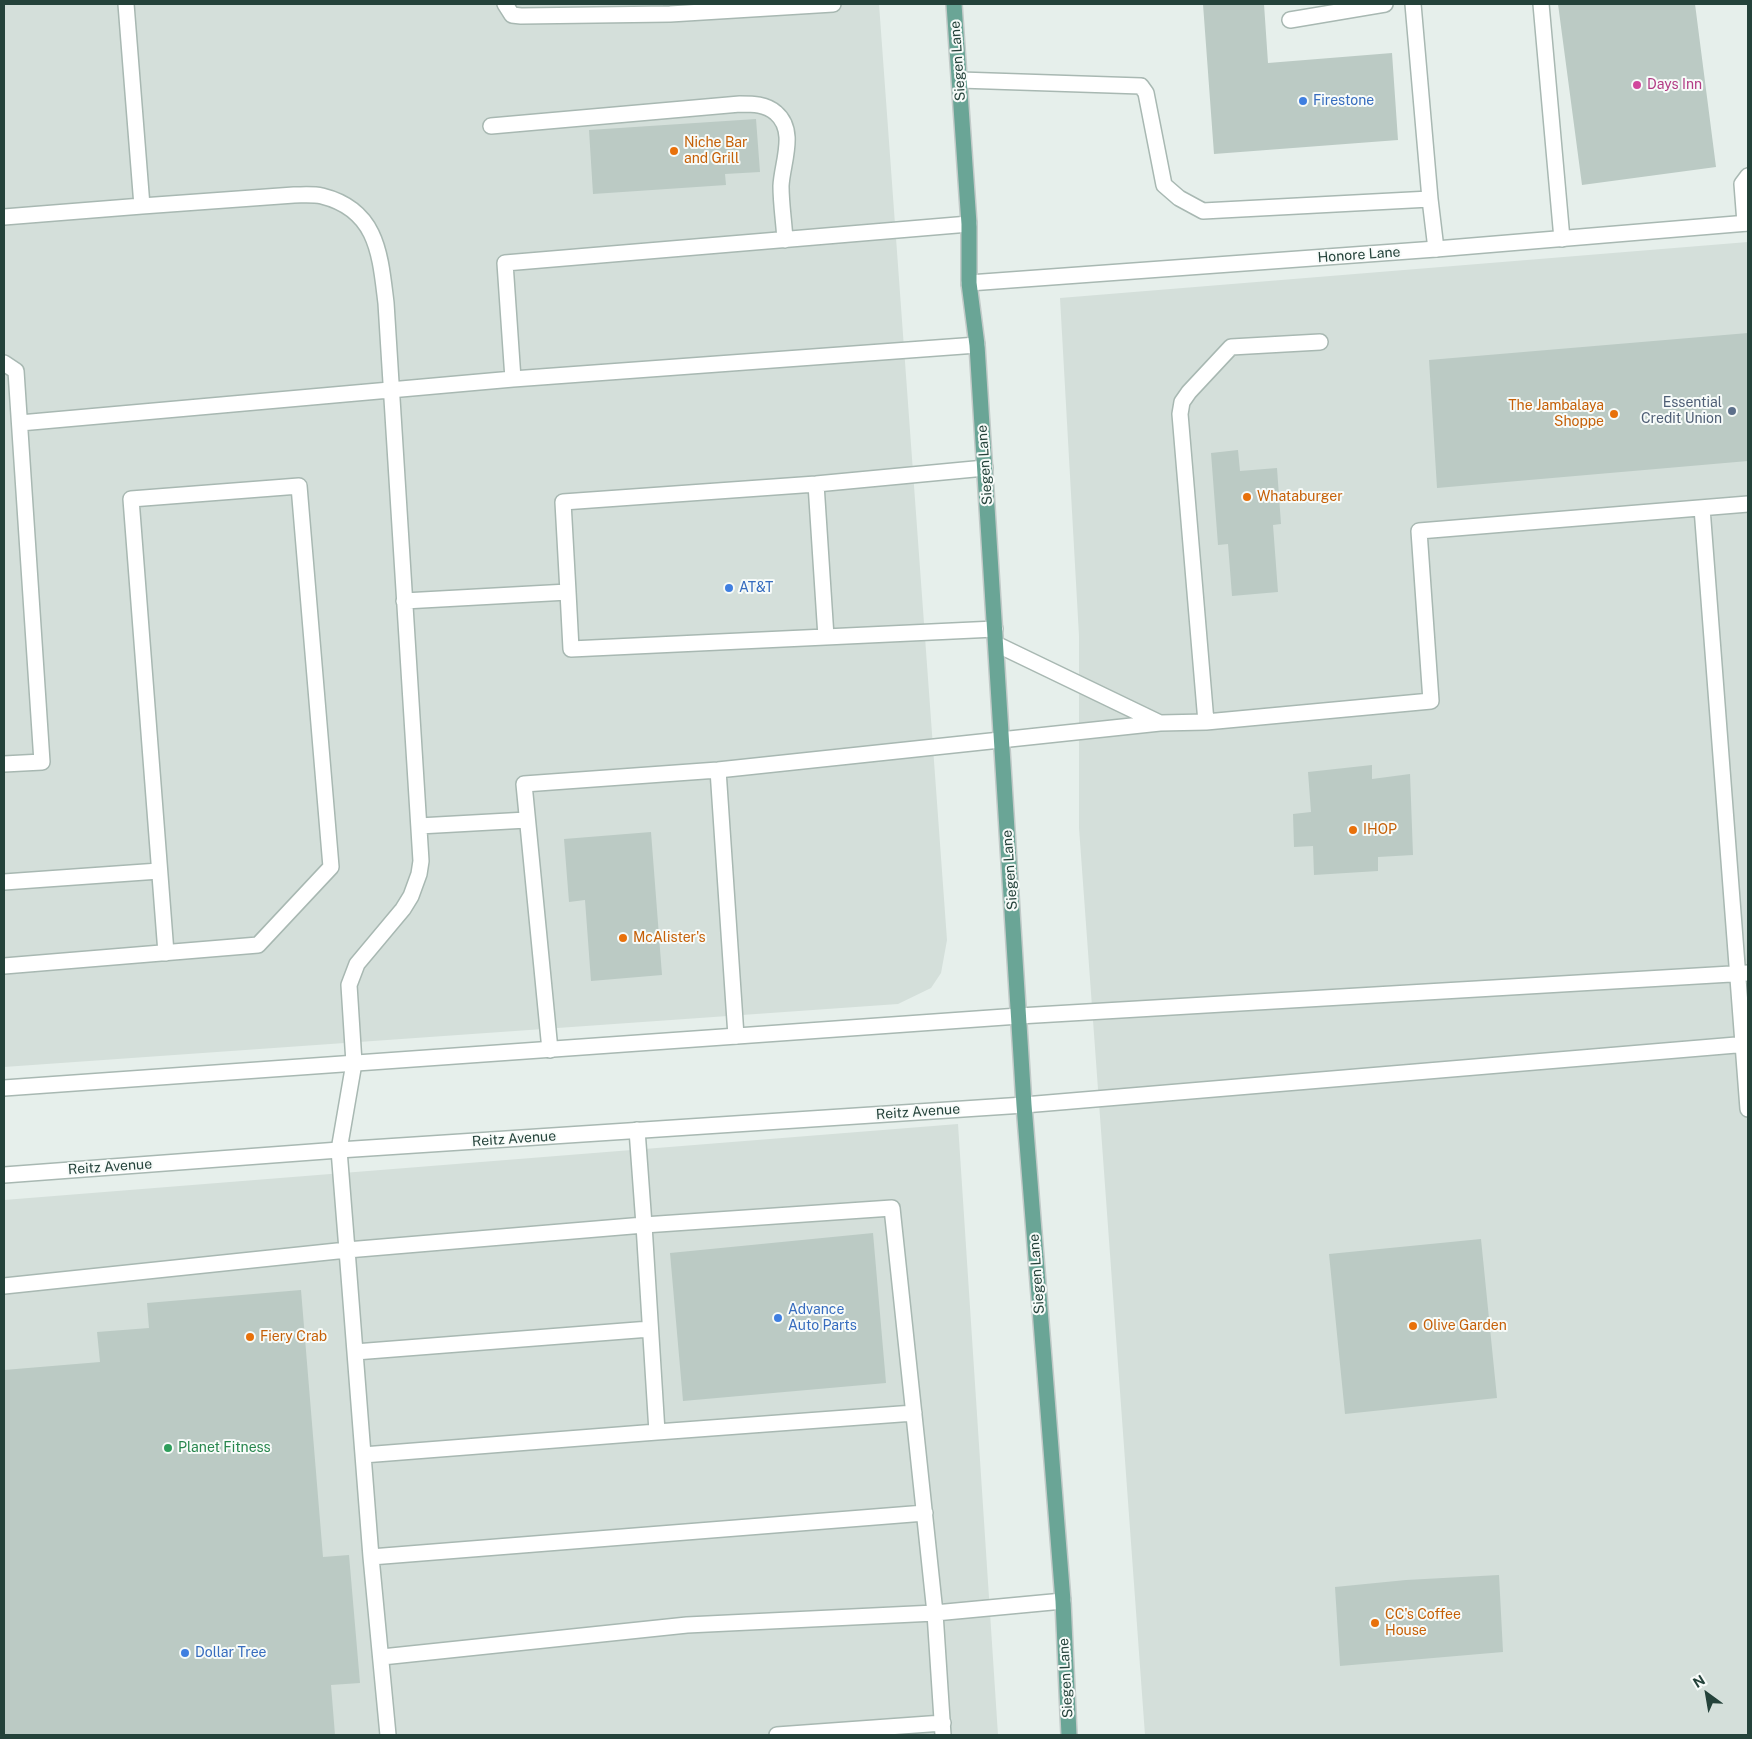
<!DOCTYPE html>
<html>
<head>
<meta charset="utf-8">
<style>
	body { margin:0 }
	#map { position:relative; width:1752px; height:1739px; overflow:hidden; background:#e6efeb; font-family:"Public Sans",sans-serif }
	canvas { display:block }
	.frame { position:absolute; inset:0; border:5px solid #24423a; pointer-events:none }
	.north { position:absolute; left:1682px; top:1669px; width:50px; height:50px; -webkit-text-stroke:4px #f7fbf9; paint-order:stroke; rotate:328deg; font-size:14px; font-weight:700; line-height:20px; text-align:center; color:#24423a }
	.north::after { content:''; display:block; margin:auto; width:18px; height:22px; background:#24423a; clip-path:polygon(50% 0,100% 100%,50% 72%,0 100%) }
</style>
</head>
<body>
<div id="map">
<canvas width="1752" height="1739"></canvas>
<div class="frame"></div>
<div class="north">N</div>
</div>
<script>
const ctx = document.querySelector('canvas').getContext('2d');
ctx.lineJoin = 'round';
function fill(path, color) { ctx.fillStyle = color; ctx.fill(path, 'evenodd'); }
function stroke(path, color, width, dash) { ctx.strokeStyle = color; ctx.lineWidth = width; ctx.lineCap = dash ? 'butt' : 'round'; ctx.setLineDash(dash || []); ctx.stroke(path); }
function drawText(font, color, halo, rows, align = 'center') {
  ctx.font = font + ' "Public Sans",sans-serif'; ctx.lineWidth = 4; ctx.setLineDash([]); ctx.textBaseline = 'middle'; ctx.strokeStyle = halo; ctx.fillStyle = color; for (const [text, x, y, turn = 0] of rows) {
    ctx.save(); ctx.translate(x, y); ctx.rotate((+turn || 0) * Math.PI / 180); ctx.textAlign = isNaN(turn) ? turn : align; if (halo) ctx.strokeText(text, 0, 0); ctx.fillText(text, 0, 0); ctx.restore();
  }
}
fill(new Path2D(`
	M4 4H879L947 940 941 973 931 988 898 1004 4 1067Z
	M1748 242V1735H1145L1079 828V636L1060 298Z
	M958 1124 998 1735H4V1200Z`), '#d4dfda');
fill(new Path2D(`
	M663 4H714V5L663 9Z
	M1203 4H1264L1268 63 1392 53 1398 140 1214 154Z
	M1558 4H1695L1716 167 1582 185Z
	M756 119 760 172 725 174 726 185 593 194 589 130Z
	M1748 333V461L1437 488 1429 360Z
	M1238 450 1240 471 1277 468 1281 524 1273 525 1278 592 1232 596 1228 544 1218 545 1211 453Z
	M1372 765V779L1410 774 1413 855 1378 857V871L1314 875 1313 846 1294 847 1293 814 1311 812 1308 772Z
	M651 832 662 975 591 981 585 900 569 902 564 839Z
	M873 1233 886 1383 683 1401 670 1253Z
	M1481 1239 1497 1398 1345 1414 1329 1254Z
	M301 1290 323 1557 349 1555 360 1683 331 1685 335 1735H4V1370L100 1362 97 1332 149 1328 147 1303Z
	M1499 1575 1503 1652 1340 1666 1335 1587 1406 1580Z`), '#bbcac4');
const lane = new Path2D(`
	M126 4 142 206 294 195C303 195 313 194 322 196 378 210 380 255 386 303L421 861 419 874 411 896 403 909 357 964 349 985 354 1063 339 1150 347 1250 644 1225 637 1130
	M505 4 512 15 521 16 670 14 833 4
	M1413 4 1430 199
	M1541 4 1562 239
	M1290 20 1385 4
	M960 80 1141 86 1146 93 1164 185 1179 198 1203 211 1430 199 1436 249
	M491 126 740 104C753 104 766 104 776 113 797 131 782 163 781 186 781 204 784 222 785 240
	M4 217 142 206
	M1745 223 1742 184 1748 176
	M4 363 16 371 42 762 4 764
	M513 379 505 263 969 224
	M20 423 513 379 977 345
	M816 484 826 637
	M1702 508 1748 1109
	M568 592 563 502 816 484 985 468
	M404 601 568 592 571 649 995 629
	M996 644 1160 723
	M1206 722 1180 414 1182 402 1189 392 1231 347 1320 342
	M718 770 736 1036
	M419 826 527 820
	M4 882 159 871
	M4 966 258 945 331 867 299 486 131 499 166 953
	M1019 1016 1748 973
	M550 1050 524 784 718 770 1160 723 1206 722 1431 701 1419 531 1748 504
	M1024 1105 1748 1044
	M4 1286 347 1250 371 1557 388 1735
	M355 1352 650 1329
	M657 1432 914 1413
	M363 1455 657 1432 644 1225 892 1208 935 1613 943 1735
	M371 1557 925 1513
	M382 1657 687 1625 935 1613 1063 1601
	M777 1735 943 1723`);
const street = new Path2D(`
	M969 283 1436 249 1748 223
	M4 1088 1019 1016
	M4 1175 339 1150 1024 1105`);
const primary = new Path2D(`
	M954 4 969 224V283L977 345 1024 1105 1063 1601 1069 1735`);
stroke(lane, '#a8b8b2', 18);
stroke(street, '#a8b8b2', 18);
stroke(primary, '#c2cac8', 18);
stroke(lane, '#fff', 15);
stroke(street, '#fff', 15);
stroke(primary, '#6aa596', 15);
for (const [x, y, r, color] of [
	[1637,85,5,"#d1479c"],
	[1303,101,5,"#3f7fe0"],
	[674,151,5,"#e8710a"],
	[1732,411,5,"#5c6f8a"],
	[1614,414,5,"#e8710a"],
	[1247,497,5,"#e8710a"],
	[729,588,5,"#3f7fe0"],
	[1353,830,5,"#e8710a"],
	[623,938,5,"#e8710a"],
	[778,1318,5,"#3f7fe0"],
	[1413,1326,5,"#e8710a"],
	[250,1337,5,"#e8710a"],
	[168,1448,5,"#2e9e5b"],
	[1375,1623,5,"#e8710a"],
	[185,1653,5,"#3f7fe0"]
]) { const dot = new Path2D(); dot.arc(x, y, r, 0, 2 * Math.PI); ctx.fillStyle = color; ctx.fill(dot); stroke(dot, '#f7fbf9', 2); }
drawText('14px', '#24423a', '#f7fbf9', [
	["Siegen Lane",958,61,-94],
	["Honore Lane",1359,255,-4],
	["Siegen Lane",985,465,-94],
	["Siegen Lane",1010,870,-94],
	["Reitz Avenue",918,1112,-4],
	["Reitz Avenue",514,1139,-4],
	["Reitz Avenue",110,1167,-4],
	["Siegen Lane",1037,1274,-94],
	["Siegen Lane",1066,1678,-93]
]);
drawText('14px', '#b23c85', '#f7fbf9', [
	["Days Inn",1647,85]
], 'left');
drawText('14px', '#366cbe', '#f7fbf9', [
	["Firestone",1313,101],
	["AT&T",739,588],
	["Advance",788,1310],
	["Auto Parts",788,1326],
	["Dollar Tree",195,1653]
], 'left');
drawText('14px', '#c56008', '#f7fbf9', [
	["Niche Bar",684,143],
	["and Grill",684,159],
	["The Jambalaya",1604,406,"right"],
	["Shoppe",1604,422,"right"],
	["Whataburger",1257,497],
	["IHOP",1363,830],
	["McAlister's",633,938],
	["Olive Garden",1423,1326],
	["Fiery Crab",260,1337],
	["CC's Coffee",1385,1615],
	["House",1385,1631]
], 'left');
drawText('14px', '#4e5e75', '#f7fbf9', [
	["Essential",1722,403],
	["Credit Union",1722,419]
], 'right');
drawText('14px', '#27864d', '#f7fbf9', [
	["Planet Fitness",178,1448]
], 'left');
</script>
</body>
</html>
